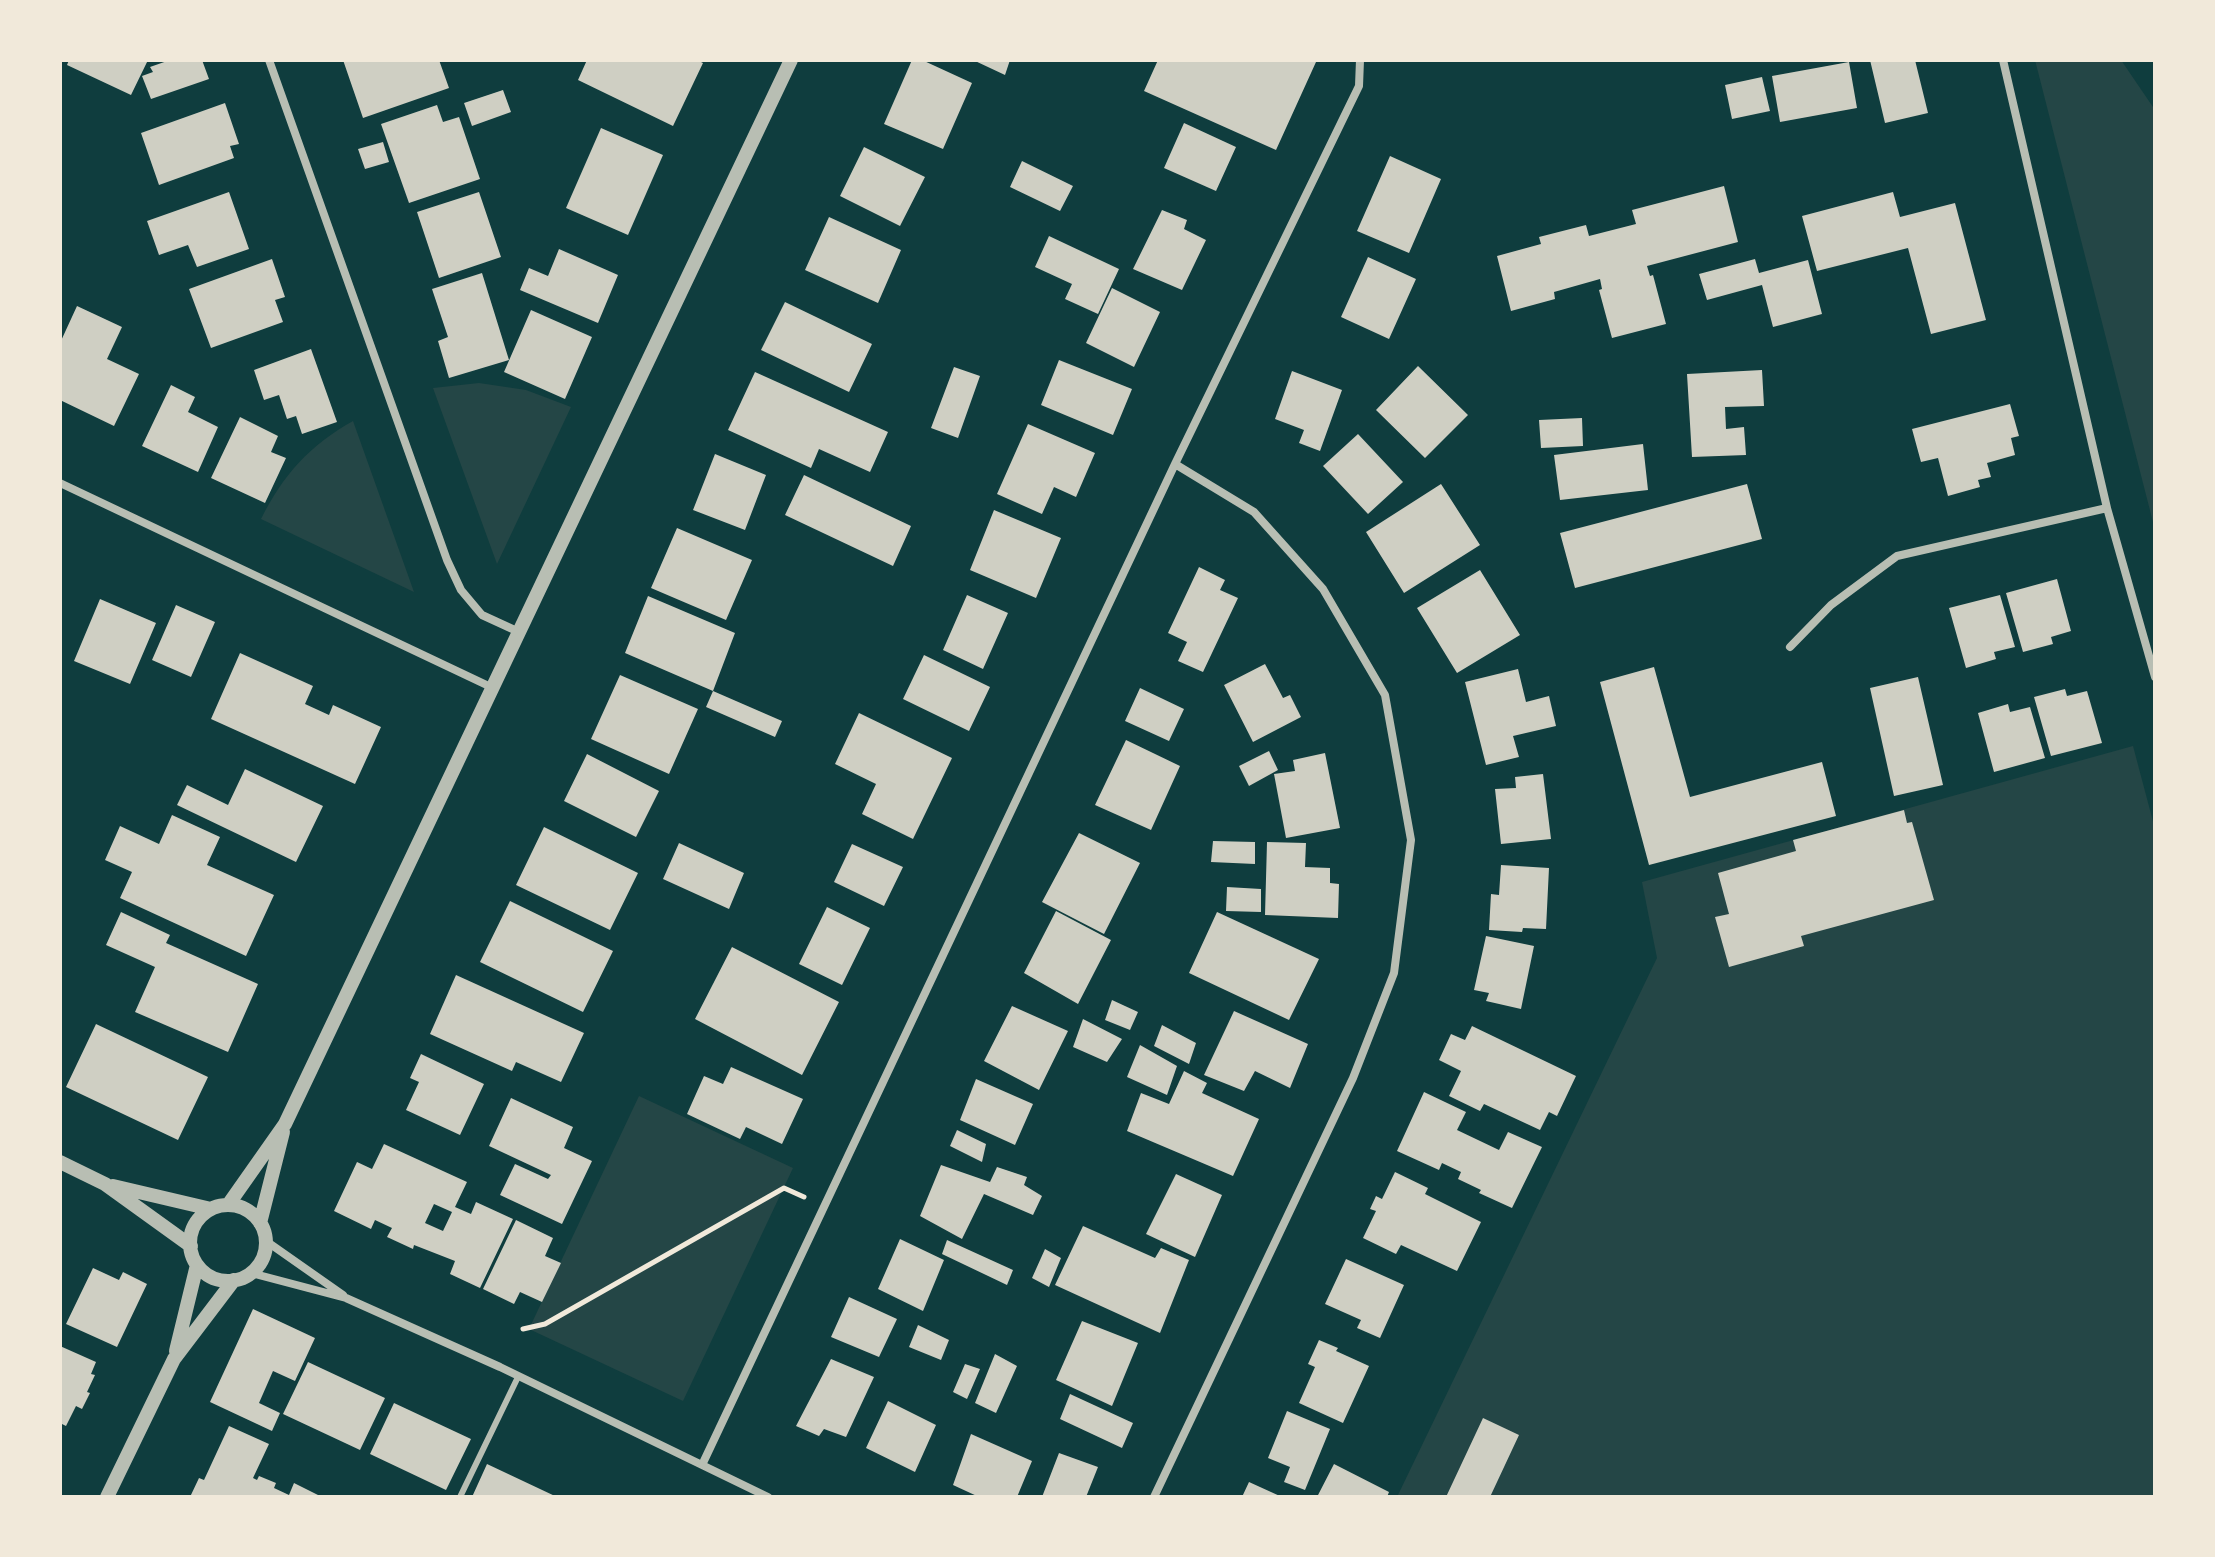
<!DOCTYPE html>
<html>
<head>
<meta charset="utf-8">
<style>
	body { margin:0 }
	#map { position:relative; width:2215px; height:1557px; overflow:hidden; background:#0f3d3e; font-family:"Playfair Display",serif }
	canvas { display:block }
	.frame { position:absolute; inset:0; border:62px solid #f1e9da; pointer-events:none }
</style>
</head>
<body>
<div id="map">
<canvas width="2215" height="1557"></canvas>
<div class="frame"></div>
</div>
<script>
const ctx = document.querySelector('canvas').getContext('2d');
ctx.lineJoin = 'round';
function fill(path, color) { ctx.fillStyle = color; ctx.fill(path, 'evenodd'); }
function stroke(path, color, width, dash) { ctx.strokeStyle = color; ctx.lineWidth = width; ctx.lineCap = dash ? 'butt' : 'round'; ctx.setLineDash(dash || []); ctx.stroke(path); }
fill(new Path2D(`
	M2035 60H2121L2155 110V530Z
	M479 383 526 390 571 407 497 564 433 388Z
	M353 421 414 592 261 519C283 475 310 445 353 421Z
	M2133 746 2155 829V1497H1397L1657 958 1642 882Z
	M639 1096 793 1168 683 1401 529 1329Z`), '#244646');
fill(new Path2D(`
	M69 60H148L131 95 67 65Z
	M170 60H202L209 79 151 99 142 76 153 72 150 67Z
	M343 60H439L449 88 363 118Z
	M587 60H697L703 63 673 126 578 80Z
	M912 60H922L972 83 943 149 884 124Z
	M973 60H1010L1005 75Z
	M1158 60H1312L1316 62 1276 150 1144 91Z
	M1870 60H1915L1928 113 1885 123Z
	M1849 62 1857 108 1780 122 1772 76Z
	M1762 77 1770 111 1732 119 1725 85Z
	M503 90 511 112 472 126 464 103Z
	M225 103 239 144 230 146 234 158 159 185 141 133Z
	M437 105 443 122 459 117 480 179 409 203 381 124Z
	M1184 123 1236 147 1216 191 1164 168Z
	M601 128 663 155 628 235 566 208Z
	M383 142 389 162 365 169 358 149Z
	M864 147 925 177 900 226 840 196Z
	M1390 156 1441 179 1409 253 1357 231Z
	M1022 161 1073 186 1060 211 1010 187Z
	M1724 186 1738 242 1647 266 1650 276 1653 275 1666 324 1612 338 1599 290 1602 289 1600 279 1554 292 1555 299 1511 311 1497 256 1541 244 1539 237 1586 225 1589 236 1636 224 1632 210Z
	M229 192 249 249 197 267 188 245 159 255 147 221Z
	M479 192 501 257 439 278 417 212Z
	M1893 192 1900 217 1955 203 1986 320 1931 334 1908 248 1817 271 1802 216Z
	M1162 210 1187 220 1184 229 1206 240 1182 290 1133 269Z
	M829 217 901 250 878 303 805 270Z
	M1049 236 1119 269 1098 314 1065 299 1072 284 1035 267Z
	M559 249 618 275 598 323 520 290 529 268 548 276Z
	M1368 257 1416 279 1389 339 1341 317Z
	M272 259 285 297 275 300 283 322 211 348 189 289Z
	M1755 259 1759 273 1808 260 1822 314 1773 327 1762 285 1707 300 1699 274Z
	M482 273 509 360 449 378 438 341 448 337 432 289Z
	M1112 288 1160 312 1134 367 1086 343Z
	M785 302 872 344 849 392 761 350Z
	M77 306 122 327 107 359 139 374 114 426 60 400V343Z
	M531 310 592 337 565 399 504 372Z
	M311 349 337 422 302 434 296 416 287 419 279 395 264 400 254 370Z
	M1059 360 1132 389 1113 435 1041 405Z
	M1418 366 1468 415 1425 458 1376 410Z
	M954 367 980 376 958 438 931 428Z
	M1762 370 1764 406 1725 407 1726 429 1744 427 1746 455 1692 457 1687 374Z
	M1292 371 1342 390 1320 451 1299 443 1304 430 1275 419Z
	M755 372 888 432 870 472 819 449 811 468 728 430Z
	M171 385 195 397 188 412 218 427 198 472 142 446Z
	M2010 404 2019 436 2011 438 2015 455 1987 463 1991 477 1978 480 1980 487 1948 496 1938 458 1921 462 1912 429Z
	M240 417 278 436 271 452 286 458 265 503 211 478Z
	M1582 418 1583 446 1541 448 1539 420Z
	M1028 424 1095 453 1076 497 1054 487 1042 514 997 494Z
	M1358 434 1403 482 1368 514 1323 466Z
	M1643 444 1648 490 1560 500 1554 455Z
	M715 454 766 475 745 530 693 510Z
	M804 475 911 526 893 566 785 515Z
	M1441 484 1480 545 1404 593 1366 532Z
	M1747 484 1762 539 1575 588 1560 533Z
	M994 510 1061 538 1036 598 970 570Z
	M677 528 752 560 726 620 651 588Z
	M1199 567 1225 580 1220 590 1238 598 1203 672 1178 661 1187 642 1168 633Z
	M1480 570 1520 635 1457 673 1417 608Z
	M2057 579 2071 631 2051 637 2053 644 2023 652 2006 593Z
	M967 595 1008 613 983 669 943 650Z
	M2000 595 2015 647 1994 652 1996 659 1966 668 1949 608Z
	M648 596 735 633 713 691 625 653Z
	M100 599 156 623 130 684 74 661Z
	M176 605 215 622 191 677 152 660Z
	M240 653 313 686 305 704 329 715 333 705 381 727 355 784 211 719Z
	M924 655 990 687 969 731 903 699Z
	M1265 664 1283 698 1290 695 1301 717 1253 742 1224 685Z
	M1654 667 1690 797 1822 762 1836 816 1649 865 1600 682Z
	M1518 669 1526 702 1549 696 1556 726 1513 736 1519 757 1486 765 1465 682Z
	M620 675 698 709 669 774 591 739Z
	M1918 677 1943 785 1894 796 1870 688Z
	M1140 688 1184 709 1169 741 1125 721Z
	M2065 689 2067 696 2087 691 2102 743 2051 756 2034 697Z
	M713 691 782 721 775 737 706 707Z
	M2008 704 2010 712 2030 707 2045 758 1994 772 1978 713Z
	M859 713 952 758 913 839 862 814 876 784 835 764Z
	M1126 740 1180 766 1151 830 1095 805Z
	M1269 751 1278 770 1249 786 1239 766Z
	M1325 753 1340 828 1286 838 1274 774 1295 771 1293 760Z
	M587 754 659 791 636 837 564 801Z
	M245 769 323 806 296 862 177 805 187 785 228 805Z
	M1543 774 1551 839 1501 844 1495 789 1516 788 1515 777Z
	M1904 810 1907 823 1912 822 1934 900 1801 936 1804 946 1729 967 1715 917 1729 914 1718 873 1796 851 1793 840Z
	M172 815 220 837 207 865 274 895 246 956 120 898 132 872 105 860 120 826 159 844Z
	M544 827 638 873 610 930 516 885Z
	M1079 833 1140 863 1104 934 1042 902Z
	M1213 841 1255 842V864L1211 862Z
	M1267 842 1306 843 1305 867 1330 868V883L1339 884 1338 918 1265 915Z
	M679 843 744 873 729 909 663 879Z
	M852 844 903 867 884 906 834 882Z
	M1501 865 1549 868 1546 929 1523 928 1522 932 1489 930 1491 894 1499 895Z
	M1227 887 1261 889V912L1226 911Z
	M510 901 613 951 583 1012 480 962Z
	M827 907 870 928 842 985 799 964Z
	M1056 911 1111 940 1078 1004 1024 973Z
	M121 912 170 935 166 943 258 984 228 1052 135 1012 155 967 106 945Z
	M1217 912 1319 959 1289 1020 1189 973Z
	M1486 936 1534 946 1521 1009 1486 1001 1489 993 1474 990Z
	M732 947 839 1002 802 1075 695 1019Z
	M456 975 584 1033 561 1082 516 1062 512 1071 430 1034Z
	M1112 1000 1138 1012 1130 1030 1105 1020Z
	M1012 1006 1068 1031 1039 1090 984 1061Z
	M1234 1011 1308 1044 1290 1088 1255 1071 1244 1091 1204 1075Z
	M1083 1019 1122 1039 1107 1062 1073 1047Z
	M96 1024 208 1077 178 1140 66 1087Z
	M1162 1025 1196 1043 1189 1064 1154 1046Z
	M1472 1026 1576 1076 1557 1116 1549 1112 1540 1130 1484 1104 1480 1111 1449 1096 1461 1071 1439 1060 1451 1034 1465 1040Z
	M1140 1045 1177 1066 1167 1095 1127 1077Z
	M421 1054 484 1084 460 1135 406 1110 419 1082 410 1078Z
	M731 1067 803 1099 782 1144 746 1127 740 1139 687 1114 704 1076 723 1084Z
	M1184 1071 1207 1083 1202 1093 1259 1119 1233 1176 1127 1131 1141 1093 1169 1104Z
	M976 1079 1033 1104 1015 1145 960 1120Z
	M1424 1092 1466 1112 1457 1130 1499 1150 1508 1132 1542 1147 1512 1208 1479 1193 1481 1190 1458 1179 1461 1172 1442 1163 1439 1170 1397 1151Z
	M511 1098 573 1127 564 1148 592 1161 562 1224 500 1195 515 1164 548 1179 551 1175 489 1146Z
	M957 1130 986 1144 982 1162 950 1146Z
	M384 1144 467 1182 455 1207 471 1214 476 1202 513 1219 480 1288 450 1274 455 1261 414 1245 413 1249 387 1237 392 1228 375 1220 371 1229 334 1211 357 1162 372 1169ZM434 1204 452 1212 443 1231 425 1223Z
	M941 1165 990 1182 997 1167 1027 1177 1024 1185 1042 1196 1033 1215 984 1194 962 1239 920 1216Z
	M1395 1172 1428 1188 1425 1194 1481 1222 1457 1271 1401 1245 1396 1254 1363 1238 1376 1211 1370 1209 1376 1196 1382 1199Z
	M1176 1174 1222 1195 1195 1257 1146 1234Z
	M516 1220 553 1238 545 1256 561 1263 542 1302 520 1292 514 1304 483 1289Z
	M1083 1226 1155 1258 1161 1248 1189 1260 1160 1333 1055 1285Z
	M900 1239 944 1260 923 1311 878 1289Z
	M947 1240 1013 1270 1007 1285 942 1254Z
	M1045 1249 1061 1258 1049 1287 1032 1278Z
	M1346 1259 1404 1285 1380 1338 1357 1328 1361 1320 1325 1304Z
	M93 1268 119 1280 123 1272 147 1284 117 1347 66 1324Z
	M849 1297 897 1319 879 1357 831 1337Z
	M253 1309 315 1338 295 1381 273 1371 259 1403 280 1413 272 1431 210 1402Z
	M1082 1321 1138 1343 1112 1406 1056 1380Z
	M918 1325 949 1340 941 1360 909 1347Z
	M1319 1340 1338 1348 1336 1351 1369 1366 1343 1423 1299 1403 1315 1367 1308 1364Z
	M60 1346 96 1362 91 1374 95 1375 87 1392 90 1393 82 1409 76 1406 66 1426 60 1423Z
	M995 1354 1017 1366 996 1413 975 1403Z
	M831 1359 874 1377 846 1437 824 1429 819 1436 796 1426Z
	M308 1362 385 1398 360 1450 283 1414Z
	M965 1364 980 1369 967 1399 953 1392Z
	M1070 1394 1133 1423 1122 1448 1060 1419Z
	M888 1401 936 1425 915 1472 866 1448Z
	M394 1403 471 1439 446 1490 370 1454Z
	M1287 1411 1330 1429 1305 1490 1284 1482 1290 1467 1268 1458Z
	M1483 1418 1519 1435 1490 1497H1446Z
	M229 1426 269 1444 253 1478 257 1480 259 1476 276 1483 274 1488 289 1495 294 1483 322 1497H190L199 1478 204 1480Z
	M971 1434 1032 1461 1017 1497H979L953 1485Z
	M1059 1453 1098 1467 1086 1497H1042Z
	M487 1464 557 1497H472Z
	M1334 1464 1389 1492 1387 1497H1317Z
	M1249 1482 1282 1497H1242Z`), '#cfcfc3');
stroke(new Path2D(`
	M523 1329 545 1324 784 1188 804 1197`), '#f1e9da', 5);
stroke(new Path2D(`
	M460 1497 518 1377`), '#b8beb3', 6);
stroke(new Path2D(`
	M269 60 447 560 461 590 482 615 519 632
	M2003 60 2107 508 2155 677
	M60 483 493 688
	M1790 647 1831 605 1897 556 2107 508
	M266 1241 343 1295
	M251 1273 346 1298 500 1367 768 1497
	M702 1465 1175 464 1359 86 1360 60
	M1154 1497 1353 1078 1394 973 1411 840 1385 695 1323 589 1254 512 1175 464`), '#b8beb3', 8);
stroke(new Path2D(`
	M60 1162 105 1184 191 1246
	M113 1186 211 1209
	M228 1205 285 1124 791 60
	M190 1243a38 38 0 1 1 76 0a38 38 0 1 1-76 0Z
	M260 1223 283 1132
	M176 1351 197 1265
	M107 1497 174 1359 234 1280`), '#b8beb3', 14);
</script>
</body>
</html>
